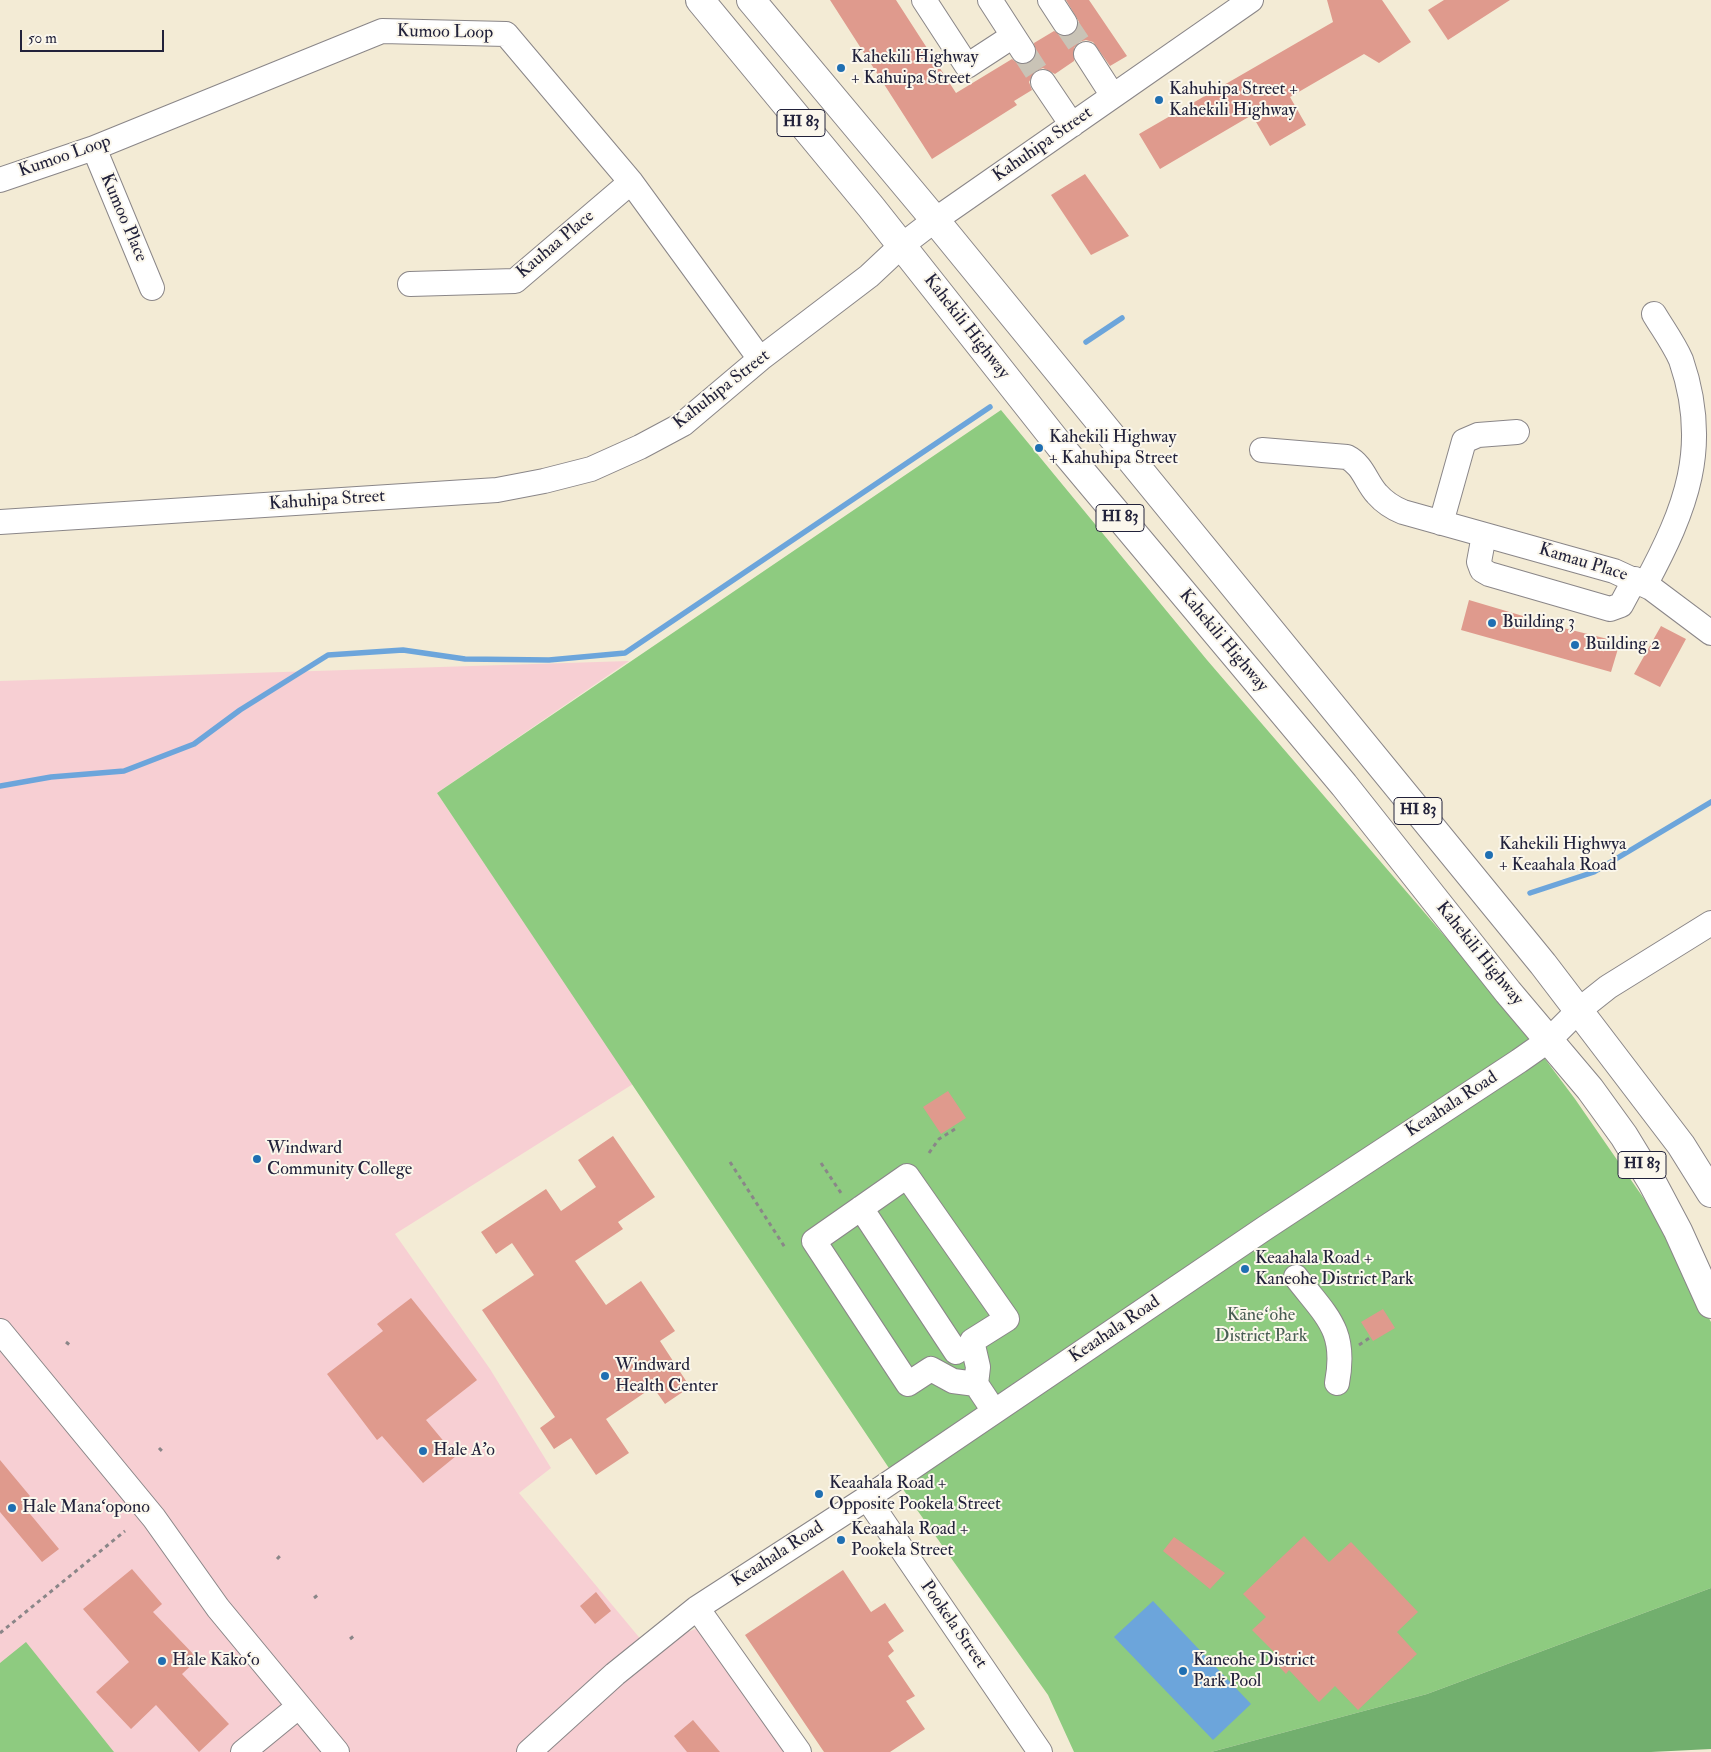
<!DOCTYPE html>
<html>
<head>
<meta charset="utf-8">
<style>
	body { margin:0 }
	#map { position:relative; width:1711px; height:1752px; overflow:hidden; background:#f3ebd5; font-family:"IM FELL Double Pica",serif }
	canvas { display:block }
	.scale { position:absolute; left:20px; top:30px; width:144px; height:22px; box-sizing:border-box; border:2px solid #22223b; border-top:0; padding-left:6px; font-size:15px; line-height:18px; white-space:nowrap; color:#22223b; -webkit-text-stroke:4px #fbf7ec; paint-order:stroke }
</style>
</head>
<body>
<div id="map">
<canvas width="1711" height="1752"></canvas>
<div class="scale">50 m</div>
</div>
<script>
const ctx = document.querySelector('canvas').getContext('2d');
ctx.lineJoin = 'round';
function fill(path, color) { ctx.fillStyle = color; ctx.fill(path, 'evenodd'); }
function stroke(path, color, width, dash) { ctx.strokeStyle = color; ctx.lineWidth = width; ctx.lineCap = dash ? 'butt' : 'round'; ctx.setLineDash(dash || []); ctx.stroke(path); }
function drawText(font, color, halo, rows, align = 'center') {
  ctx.font = font + ' "IM FELL Double Pica",serif'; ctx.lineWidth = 4; ctx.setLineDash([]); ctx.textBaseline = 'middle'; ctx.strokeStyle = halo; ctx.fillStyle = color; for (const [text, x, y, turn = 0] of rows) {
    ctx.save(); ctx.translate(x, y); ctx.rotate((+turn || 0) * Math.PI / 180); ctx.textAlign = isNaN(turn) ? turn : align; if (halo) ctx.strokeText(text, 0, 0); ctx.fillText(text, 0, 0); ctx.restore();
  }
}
fill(new Path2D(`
	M629 661 437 793 633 1084 395 1234 490 1369 551 1468 519 1493 648 1648 710 1623 799 1752H0V681Z`), '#f7cfd3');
fill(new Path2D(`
	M1001 410 1207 660 1510 1012 1575 1099 1649 1206 1711 1322V1588L1427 1694 1211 1752H1074L1048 1695 915 1507 437 793Z
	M26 1642 114 1752H0V1663Z`), '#8ecb80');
fill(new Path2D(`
	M1711 1588V1749L1651 1752H1211L1427 1694Z`), '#72af6e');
fill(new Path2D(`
	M1153 1601 1251 1704 1213 1740 1114 1637Z`), '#6ca5db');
stroke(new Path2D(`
	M1086 342 1122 318
	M0 786 51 777 124 771 194 744 240 710 328 655 403 650 465 659 549 660 625 653 990 407
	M1530 893 1594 872 1711 802`), '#6ca5db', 5.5);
fill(new Path2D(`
	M830 0H896L956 93 1012 59 1017 63H1030L1035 57 1034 43 1054 31 1065 37 1073 34 1077 29 1079 22 1066 0H1089L1127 56 1110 66 1093 42 1086 40 1079 42 1074 48V61L1055 74 1043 68 1035 71 1029 82 1032 90 1014 101 1017 105 932 159Z
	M1327 0H1382L1411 42 1379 63 1364 54 1290 97 1306 125 1270 146 1252 115 1160 169 1139 134 1333 22Z
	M1444 0H1510L1448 40 1428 10Z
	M1085 174 1129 236 1091 255 1051 195Z
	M1469 600 1523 616V618L1620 642 1611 672 1461 630Z
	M1661 626 1686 639 1660 687 1634 674Z
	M948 1091 966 1118 941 1134 923 1107Z
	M613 1136 655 1197 618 1222 623 1229 575 1261 606 1305 641 1281 675 1331 660 1341 690 1387 665 1404 653 1387 606 1419 629 1453 596 1475 571 1438 554 1449 540 1428 555 1417 482 1310 534 1275 512 1243 496 1254 481 1232 546 1189 561 1211 596 1187 578 1160Z
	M411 1298 477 1380 426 1420 456 1456 423 1483 382 1436 377 1440 327 1374 383 1331 377 1324Z
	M1383 1309 1395 1328 1373 1341 1361 1322Z
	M0 1460 30 1496 21 1503 59 1549 42 1562 0 1512Z
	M1304 1536 1329 1562 1351 1542 1418 1612 1397 1632 1417 1654 1358 1710 1335 1686 1319 1702 1289 1670 1286 1674 1272 1659 1277 1655 1252 1630 1266 1617 1243 1594Z
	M1174 1537 1225 1573 1210 1589 1163 1551Z
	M132 1569 162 1604 153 1612 198 1659 182 1674 229 1724 199 1752 156 1705 131 1729 96 1692 129 1662 83 1609Z
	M843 1570 871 1612 885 1603 904 1631 888 1642 894 1651 888 1656 915 1696 906 1701 925 1729 890 1752H824L745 1635Z
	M596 1592 611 1611 595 1624 580 1606Z
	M693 1720 720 1752H687L674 1736Z`), '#df9a8d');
stroke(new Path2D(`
	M1065 23 1086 54
	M1023 51 1043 82`), '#c9c3b6', 24, [24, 12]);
const minor = new Path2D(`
	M924 0 967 66 1013 36
	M990 0 1023 51
	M1050 0 1065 23
	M1086 54 1113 96
	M1043 82 1072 125
	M94 148 152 288
	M0 180 94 148 382 31 506 34 631 182 760 359
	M410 284 515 281 631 182
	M1262 450 1347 457C1363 465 1366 482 1377 494 1384 502 1393 508 1403 512L1614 571 1651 588 1711 633
	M0 522 497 490 544 481 591 469 640 447 683 424 760 359 869 276 901 246 935 220 1251 0
	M1441 523 1464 441 1478 435 1517 432
	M1484 535 1479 562 1482 570 1489 574 1610 609 1621 605 1635 579
	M1645 585C1686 509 1711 447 1681 360 1674 344 1663 329 1654 314
	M861 1208 956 1352
	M1296 1277C1327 1317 1347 1330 1337 1383
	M0 1331 154 1518 218 1608 337 1752
	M976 1384 953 1381 931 1369 908 1384 814 1241 907 1176 1007 1319 972 1341 978 1367 976 1384 994 1411
	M867 1498 1040 1752
	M697 1608 799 1752
	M243 1752 298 1707
	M529 1752 615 1674 697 1608 867 1498 1265 1228 1519 1061 1549 1040 1579 1010 1608 987 1711 923`);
const major = new Path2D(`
	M700 0 871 207 1060 446 1344 785 1508 992 1590 1089 1624 1136 1652 1182 1678 1231 1711 1304
	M751 0 935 220 1543 964 1681 1145 1711 1193`);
stroke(minor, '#8a8688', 26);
stroke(major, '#8a8688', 30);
stroke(new Path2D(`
	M929 1153 939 1139 955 1129 953 1126
	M730 1162 786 1249
	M821 1163 843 1196
	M66 1342 71 1346
	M1359 1345 1371 1337
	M159 1448 163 1452
	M277 1559 281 1555
	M314 1598 319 1594
	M0 1633 125 1531
	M350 1639 355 1635`), '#8a8688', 3, [4, 4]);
stroke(minor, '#fff', 24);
stroke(major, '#fff', 28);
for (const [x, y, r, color] of [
	[841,68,5,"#1f6fb2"],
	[1159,100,5,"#1f6fb2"],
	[1039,448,5,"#1f6fb2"],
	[1492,623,5,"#1f6fb2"],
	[1575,645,5,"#1f6fb2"],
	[1489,855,5,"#1f6fb2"],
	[257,1159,5,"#1f6fb2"],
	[1245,1269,5,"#1f6fb2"],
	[605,1376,5,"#1f6fb2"],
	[423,1451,5,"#1f6fb2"],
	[819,1494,5,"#1f6fb2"],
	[12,1508,5,"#1f6fb2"],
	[841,1540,5,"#1f6fb2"],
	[162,1661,5,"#1f6fb2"],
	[1183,1671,5,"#1f6fb2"]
]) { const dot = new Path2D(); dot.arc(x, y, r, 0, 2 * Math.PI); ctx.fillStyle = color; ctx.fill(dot); stroke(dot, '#fbf7ec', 2); }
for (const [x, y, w] of [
	[801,123,48],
	[1120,518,48],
	[1418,811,48],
	[1642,1165,48]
]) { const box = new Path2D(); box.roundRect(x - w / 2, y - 13.5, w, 27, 4); ctx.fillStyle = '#fbf7ec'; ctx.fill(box); stroke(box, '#22223b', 1); }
drawText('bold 16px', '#22223b', null, [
	["HI 83",801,123],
	["HI 83",1120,518],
	["HI 83",1418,811],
	["HI 83",1642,1165]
]);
drawText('18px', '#22223b', '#fbf7ec', [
	["Kumoo Loop",445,33,1],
	["Kahuhipa Street",1043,145,-35],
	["Kumoo Loop",65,157,-19],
	["Kumoo Place",123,218,67],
	["Kauhaa Place",556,245,-40],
	["Kahekili Highway",966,327,52],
	["Kahuhipa Street",722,390,-38],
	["Kahuhipa Street",327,501,-4],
	["Kamau Place",1583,563,17],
	["Kahekili Highway",1223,641,50],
	["Kahekili Highway",1479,954,51],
	["Keaahala Road",1452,1105,-33],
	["Keaahala Road",1115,1330,-34],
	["Keaahala Road",778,1555,-33],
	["Pookela Street",953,1625,55]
]);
drawText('18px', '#22223b', '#fbf7ec', [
	["Kahekili Highway",851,58],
	["+ Kahuipa Street",851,79],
	["Kahuhipa Street +",1169,90],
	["Kahekili Highway",1169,111],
	["Kahekili Highway",1049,438],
	["+ Kahuhipa Street",1049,459],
	["Building 3",1502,623],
	["Building 2",1585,645],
	["Kahekili Highwya",1499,845],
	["+ Keaahala Road",1499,866],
	["Windward",267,1149],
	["Community College",267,1170],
	["Keaahala Road +",1255,1259],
	["Kaneohe District Park",1255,1280],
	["Windward",615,1366],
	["Health Center",615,1387],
	["Hale A'o",433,1451],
	["Keaahala Road +",829,1484],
	["Opposite Pookela Street",829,1505],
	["Hale Mana‘opono",22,1508],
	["Keaahala Road +",851,1530],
	["Pookela Street",851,1551],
	["Hale Kāko‘o",172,1661],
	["Kaneohe District",1193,1661],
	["Park Pool",1193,1682]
], 'left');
drawText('18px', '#485d53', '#fbf7ec', [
	["Kāneʻohe",1261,1316],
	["District Park",1261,1337]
]);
</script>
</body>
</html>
